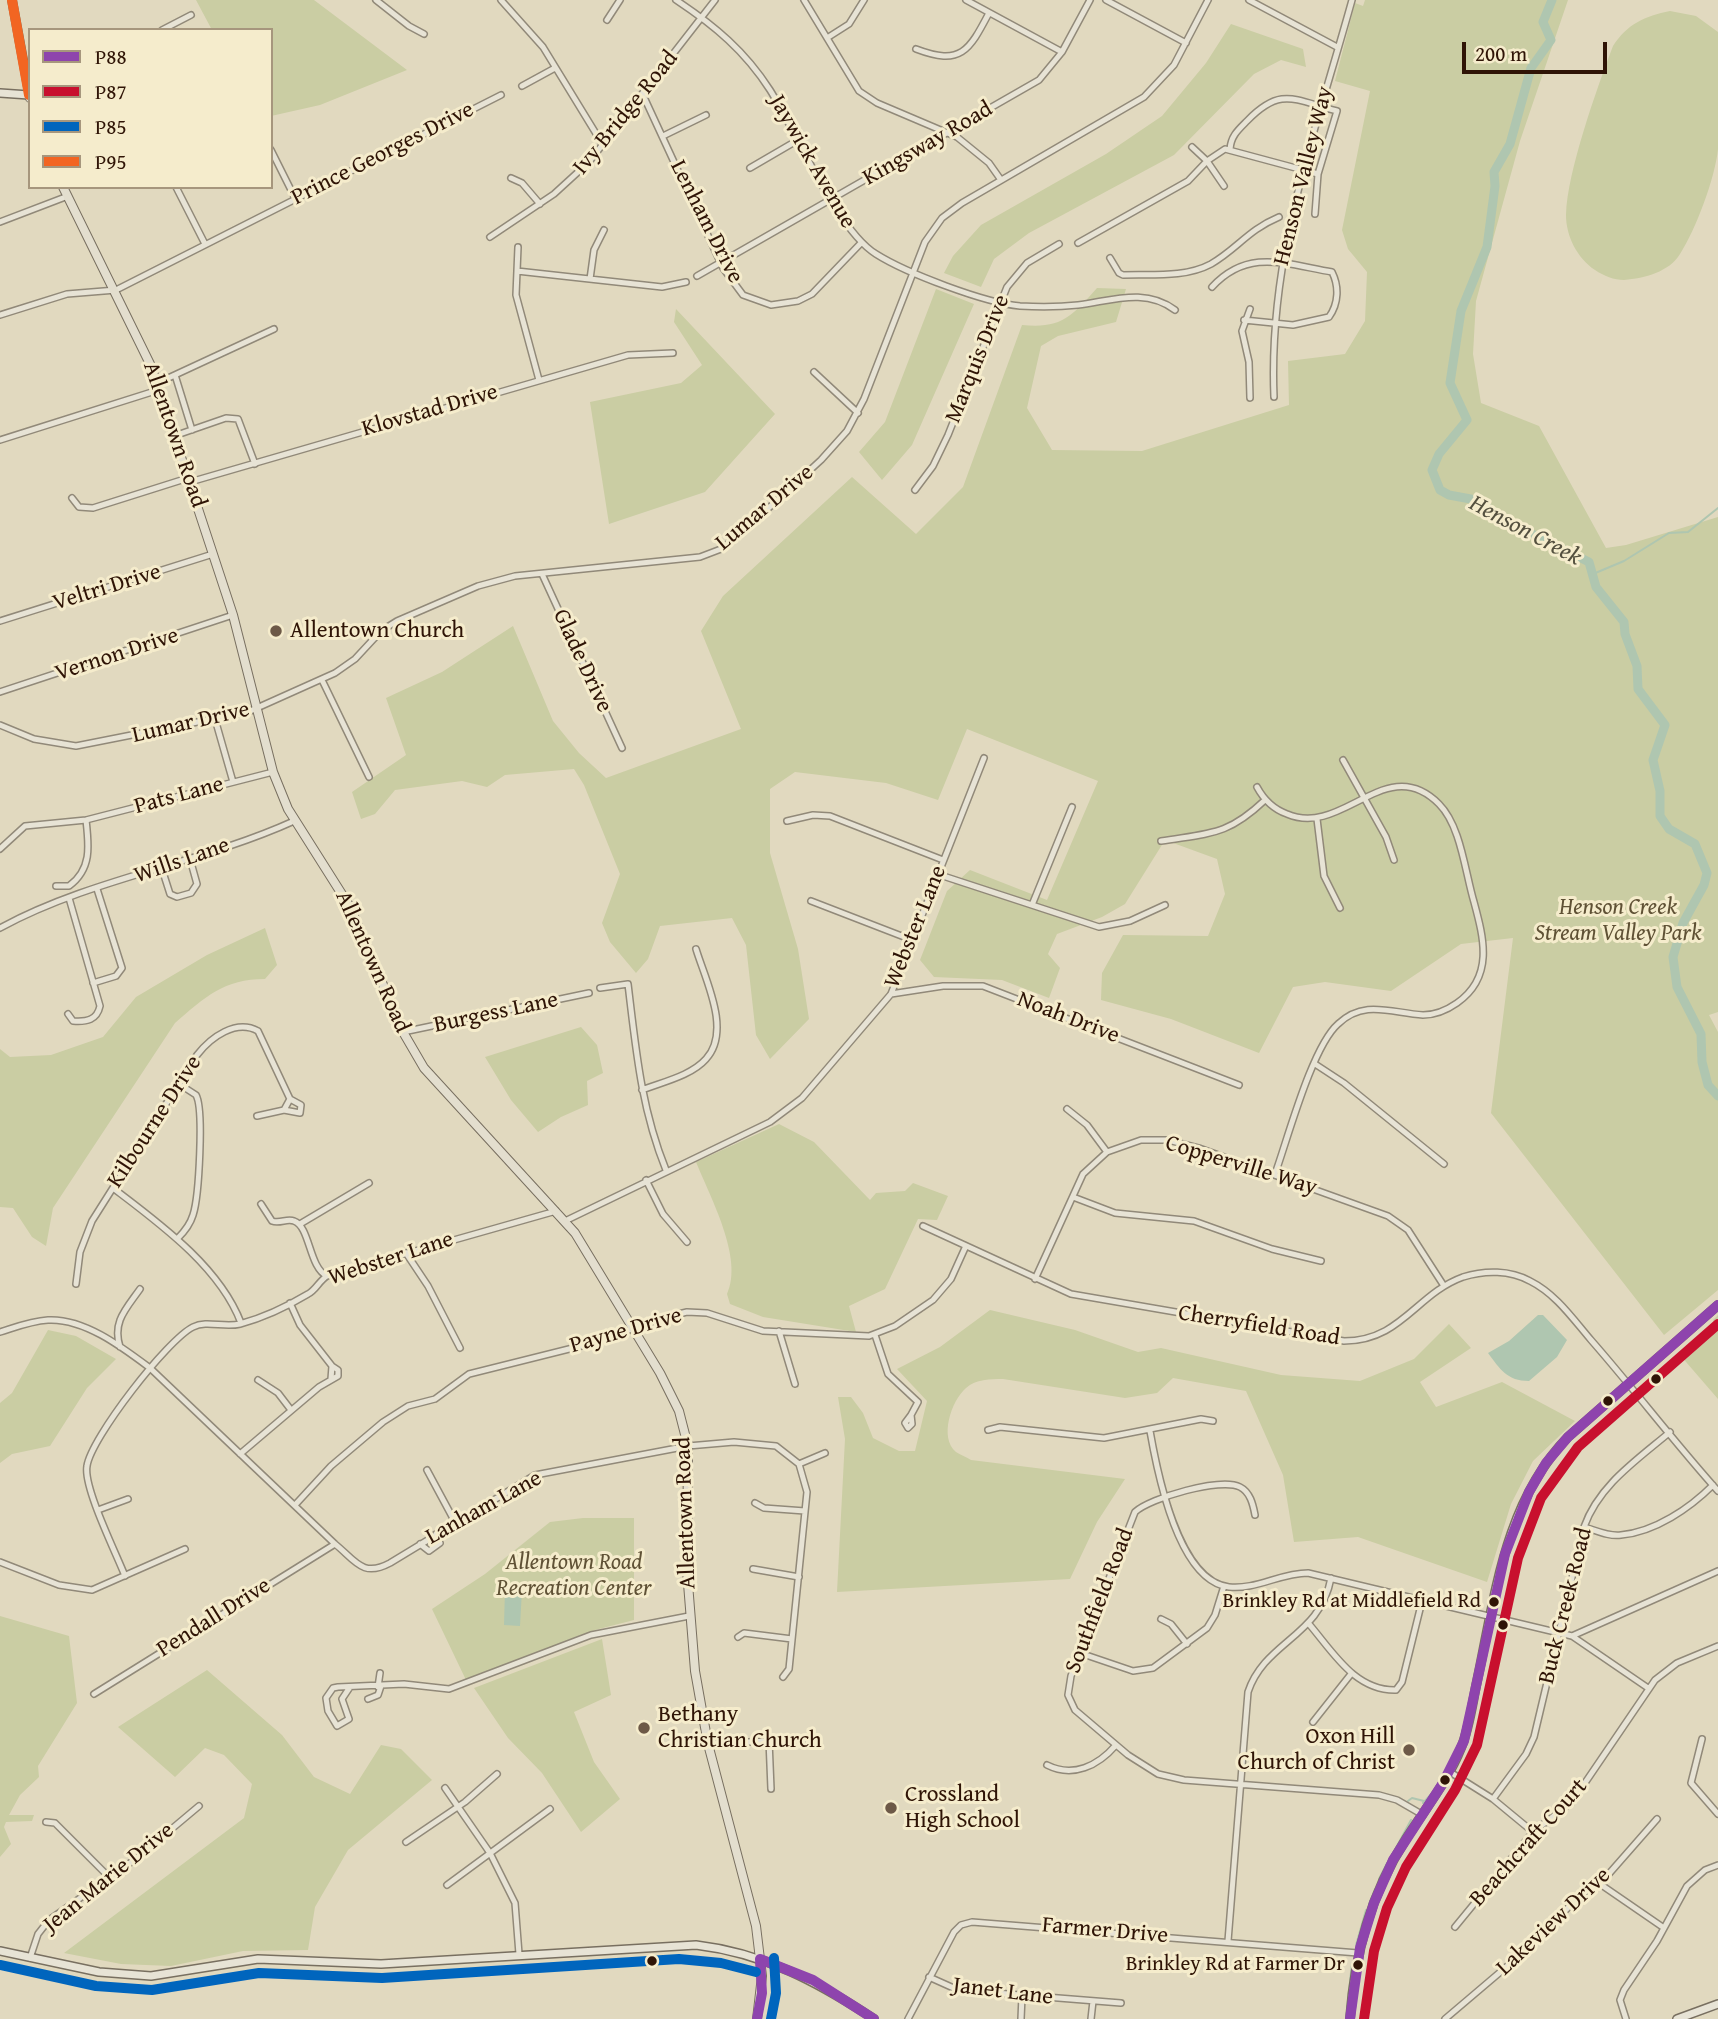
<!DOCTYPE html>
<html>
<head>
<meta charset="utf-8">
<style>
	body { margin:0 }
	#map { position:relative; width:1718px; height:2019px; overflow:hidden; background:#e1d9bf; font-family:"Gentium Book Plus",serif }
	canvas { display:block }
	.legend { position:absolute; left:28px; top:28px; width:245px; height:161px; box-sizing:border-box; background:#f5eccc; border:2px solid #a6967d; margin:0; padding:9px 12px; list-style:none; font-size:21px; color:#2f1406 }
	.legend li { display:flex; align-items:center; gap:14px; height:35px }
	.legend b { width:35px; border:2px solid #a6967d }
	.scale { position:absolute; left:1462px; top:42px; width:145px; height:32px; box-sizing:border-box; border:4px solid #2f1406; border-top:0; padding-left:9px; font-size:21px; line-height:24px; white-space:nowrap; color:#2f1406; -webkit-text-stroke:5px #f5eccc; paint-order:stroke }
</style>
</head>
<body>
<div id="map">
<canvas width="1718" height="2019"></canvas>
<ul class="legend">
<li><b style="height:9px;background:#8e44ad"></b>P88</li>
<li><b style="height:9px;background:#c8102e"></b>P87</li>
<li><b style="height:9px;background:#0065bd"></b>P85</li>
<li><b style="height:9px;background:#f26522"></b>P95</li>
</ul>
<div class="scale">200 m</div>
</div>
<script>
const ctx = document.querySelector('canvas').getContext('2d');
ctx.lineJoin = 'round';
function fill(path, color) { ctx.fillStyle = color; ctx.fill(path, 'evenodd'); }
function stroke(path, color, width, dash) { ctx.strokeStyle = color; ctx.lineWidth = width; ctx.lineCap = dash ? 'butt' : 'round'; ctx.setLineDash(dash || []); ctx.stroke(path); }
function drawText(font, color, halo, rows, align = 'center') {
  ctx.font = font + ' "Gentium Book Plus",serif'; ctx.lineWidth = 6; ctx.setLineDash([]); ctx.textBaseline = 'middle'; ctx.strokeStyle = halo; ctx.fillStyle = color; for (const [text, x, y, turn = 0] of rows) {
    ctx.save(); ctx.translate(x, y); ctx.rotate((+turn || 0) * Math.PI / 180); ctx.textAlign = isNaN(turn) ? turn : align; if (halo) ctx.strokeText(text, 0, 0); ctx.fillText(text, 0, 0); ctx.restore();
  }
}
fill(new Path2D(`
	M196 0H314L407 70 320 105 271 116V30H212Z
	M1365 0H1568L1520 141 1476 301 1473 354 1481 403 1539 426 1606 548 1626 545 1718 517V1012L1709 1015 1718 1032V1290L1664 1335 1491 1113 1513 938 1461 944 1391 991 1325 982 1293 987 1259 1053 1171 1019 1101 1000 1102 973 1123 935 1208 936 1225 894 1217 859 1165 840 1125 904 1102 917 1057 934 1048 954 1060 968 1049 998 1002 980 934 977 920 960 947 891 970 870 1047 900 1098 781 967 729 938 800 886 783 795 772 770 789V853L798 949 809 1019 770 1059 756 1035 746 945 732 918 660 926 648 959 636 973 610 942 602 923 620 874 584 785 574 769 505 775 487 787 462 781 395 790 375 814 361 819 352 792 406 755 386 698 442 672 513 626 553 721 579 753 606 778 741 729 701 631 723 596 852 477 916 534 963 487 1022 325C1062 329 1072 316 1097 288L1126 289 1116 322 1058 336 1041 346 1027 408 1052 450 1142 451 1289 405 1288 361 1345 354 1365 321 1367 272 1348 249 1342 230 1370 91 1335 81 1355 3 1363 6Z
	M1670 11 1696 16 1718 32C1718 70 1718 111 1718 149 1715 178 1696 229 1680 254 1669 272 1645 278 1624 280 1614 280 1604 276 1595 270 1577 258 1566 236 1566 215 1567 172 1597 88 1613 46 1627 24 1645 16 1670 11Z
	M1231 24 1303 49 1306 67 1281 60 1254 74 1174 155 1029 233 994 259 981 287 944 273 953 256 981 225 1106 154 1162 116 1206 63Z
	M936 289 974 304 912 445 882 480 859 452 885 422Z
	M676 309 775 414 705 492 609 524 590 402 681 383 702 365 674 322Z
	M265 928 277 965 265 979C224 979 205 997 175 1023L53 1208 46 1246 32 1237 13 1208 0 1207V1049L10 1057 51 1055 103 1037 136 997 207 955Z
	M581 1027 597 1045 603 1073 587 1081 588 1105 561 1117 538 1132 511 1100 485 1057Z
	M779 1124 814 1142 870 1200 876 1193 905 1191 913 1183 948 1196 937 1220 918 1219 885 1289 849 1306 856 1332 763 1317 730 1304 727 1294C744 1258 710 1197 696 1162Z
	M990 1310 1075 1330 1138 1352 1161 1348 1281 1375 1360 1381 1414 1359 1449 1324 1471 1348 1420 1382 1436 1407 1502 1382 1575 1421 1533 1461 1511 1504 1487 1582 1358 1537 1294 1542 1283 1475 1246 1391 1173 1378 1157 1393 1125 1398 1003 1379C990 1379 976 1379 966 1388 951 1401 939 1438 956 1452 960 1455 967 1457 971 1460L1125 1479 1097 1522 1070 1579 837 1592 845 1439 838 1397H851L863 1413 873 1438 899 1451H915L927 1401 897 1369 940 1347Z
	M1718 1315V1399L1680 1355 1714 1324 1713 1320Z
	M48 1330 76 1336 116 1359 87 1388 50 1446 12 1454 0 1463V1403L12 1393Z
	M583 1518H634V1620L595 1630 466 1680 432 1609 485 1574 550 1522Z
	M0 1616 69 1636 77 1703 38 1766 39 1777 20 1795 9 1815H34L32 1821 6 1822 4 1827 11 1844 0 1857Z
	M602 1639 611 1695 574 1712 594 1762 620 1799 581 1832 542 1773 508 1738 474 1688Z
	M207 1670 282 1735 314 1777 350 1794 381 1745 401 1749 432 1780 348 1850 315 1907 308 1950 243 1951 171 1966 121 1964 64 1953 244 1818 252 1784 224 1755 205 1748 175 1777 118 1727Z`), '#cacda3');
fill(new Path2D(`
	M1538 1315H1543L1567 1340 1557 1357 1529 1381C1507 1381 1500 1369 1488 1353L1509 1341Z
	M505 1589 522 1590 520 1626 504 1625Z`), '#afc6b0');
stroke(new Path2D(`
	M1593 574 1624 561 1669 533 1688 532 1718 508
	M1408 1801 1412 1798 1424 1801
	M1423 1803 1433 1792
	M1391 1857 1411 1820
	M1379 1879 1387 1863
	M1369 1904 1375 1889
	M1356 1945 1366 1910
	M1346 2019 1352 1963`), '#afc6b0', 2);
stroke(new Path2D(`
	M1552 0 1543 22 1551 40 1531 68 1510 144 1494 172 1495 186 1487 247 1461 311 1450 383 1467 420 1439 454 1432 470 1440 490 1449 495 1476 500 1512 524 1589 562 1596 587 1624 622 1625 634 1637 666 1638 689 1665 725 1653 760 1660 791V816L1669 829 1695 844 1707 873 1704 885 1683 923 1673 957 1677 987 1701 1034 1702 1062 1708 1085 1718 1096`), '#afc6b0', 9);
const minor = new Path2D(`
	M376 0 409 26 424 34
	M501 0 543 47 603 145
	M676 0C715 26 745 51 770 90 797 133 837 230 876 254 906 273 985 303 1020 306 1039 307 1059 307 1078 305 1111 301 1145 287 1175 310
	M804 0 859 91 877 103 957 137 989 163 1001 180
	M966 0 1062 52
	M1106 0 1186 43
	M1249 0 1337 47
	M607 20 620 0
	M162 30 191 15
	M827 38 849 24 864 0
	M916 49C961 66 969 51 989 13
	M522 86 555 68
	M643 95 723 268 743 295 771 305 798 301 812 294 861 243
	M663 136 706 115
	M1192 147 1207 161 1224 186
	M1230 149C1231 136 1238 130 1247 121 1281 86 1294 100 1337 111L1318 174 1315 214
	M271 150 295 198
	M750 168 798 140
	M511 178 522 183 540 204
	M176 187 205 244
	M0 222 68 196
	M490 237 554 194 589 162 715 0
	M1078 243 1188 181 1207 161 1225 149 1318 174
	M518 247 516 295 539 380
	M1110 258 1119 273 1123 275C1151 274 1185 278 1211 264 1237 249 1248 230 1279 217
	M517 271 662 287 686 282
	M697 276 1039 80 1062 52 1090 0
	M590 279 594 250 604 230
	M1212 287C1248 248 1285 264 1332 272 1339 286 1339 303 1329 317L1293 325 1244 320
	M1250 309 1242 331 1249 362 1250 398
	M0 315 67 294 116 290 501 95
	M814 372 858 413
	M175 375 192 430
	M1274 397C1268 256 1315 134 1352 0
	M174 436 226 418 238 419 255 464
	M0 440 152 392 164 380 274 329
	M190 482 628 355 673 353
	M915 490 933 466 948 435 1007 287 1027 263 1059 244
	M72 498 79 507 93 508 188 478
	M542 574 622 748
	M0 621 213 554
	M322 680 369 777
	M0 692 233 615
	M215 719 233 782
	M0 725 34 739 76 746 248 712 335 673 355 659 381 631 397 621 478 586 515 576 700 557 721 549 737 537 821 460 847 431 864 399 925 242 942 218 962 203 1144 97 1174 65 1208 0
	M1343 760 1386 837 1394 860
	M1257 787C1264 800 1273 809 1287 814 1343 838 1386 751 1439 804 1461 826 1465 872 1474 902 1484 939 1494 977 1457 1003 1447 1010 1435 1015 1423 1015 1391 1013 1364 999 1338 1024 1312 1047 1288 1138 1275 1174
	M1317 819 1324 876 1340 908
	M787 821 813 815 830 816 943 860
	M1161 841C1210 833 1227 836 1265 800
	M0 849 25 826 86 820 273 772
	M162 869 170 894 177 897 191 893 197 884 190 859
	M937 874 1099 927 1130 921 1165 905
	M56 886H69C92 869 89 846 86 820
	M811 901 912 940
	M1032 905 1072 807
	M0 928C92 878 199 864 294 821
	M93 983 116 976 122 968 97 889
	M600 988 628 984C636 1050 641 1108 666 1170
	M891 994 943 986H983L1239 1085
	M68 1014 73 1021C87 1022 97 1020 100 1006L69 898
	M403 1032 589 993
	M1315 1064 1344 1083 1444 1164
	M642 1090C662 1082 691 1076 706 1059 732 1031 705 979 696 949
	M1067 1109 1087 1125 1107 1152
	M257 1116 284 1110 300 1113 301 1105 290 1099
	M646 1180 663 1214 687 1242
	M113 1188C159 1223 220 1267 241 1323
	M1073 1197 1115 1213 1194 1221 1272 1249 1321 1261
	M261 1204 272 1221C280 1224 287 1218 294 1221 310 1226 309 1268 327 1276
	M565 1221 770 1122 802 1098 891 994 984 758
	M300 1224 369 1183
	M923 1226 1071 1294 1344 1341C1401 1341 1416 1294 1463 1277 1485 1270 1510 1270 1530 1281 1556 1294 1573 1319 1591 1340 1634 1389 1674 1442 1718 1491
	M178 1238C185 1231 190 1225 193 1215 199 1197 204 1109 196 1095L179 1084
	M406 1253 428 1286 460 1348
	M1035 1279 1083 1174 1107 1152 1141 1140H1168L1199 1148 1388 1216 1408 1230 1444 1286
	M76 1284 80 1252 92 1221 197 1055C211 1037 236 1019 258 1031L290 1099 284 1110
	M290 1303 300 1325 332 1366 331 1379
	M779 1331 795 1384
	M0 1332C16 1327 31 1321 48 1320 84 1318 122 1347 150 1368L335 1544C355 1560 362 1578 390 1563L535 1475 688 1446 734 1442 776 1446 799 1464 807 1492 789 1669 783 1677
	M875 1335 888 1374 918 1402 911 1415 912 1424 908 1428 905 1423 911 1415
	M120 1347C112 1322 126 1309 140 1289
	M258 1380 278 1393 291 1410
	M988 1430 1000 1427 1104 1438 1201 1419 1213 1421
	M1150 1431C1157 1471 1178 1581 1229 1587 1255 1590 1281 1573 1308 1573L1572 1636 1648 1688
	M240 1454 319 1387 338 1376V1370L332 1366
	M799 1464 825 1453
	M427 1470 455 1522
	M755 1503 764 1508 805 1511
	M295 1505 331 1466 383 1422 408 1406 435 1399 469 1374 601 1341 658 1319 687 1312 707 1313 763 1331 869 1336 895 1326 933 1300 951 1279 965 1248
	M98 1510 128 1499
	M1255 1515C1253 1504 1250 1492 1240 1487 1221 1477 1150 1498 1135 1512L1071 1676 1068 1695 1075 1710 1128 1755 1158 1774 1184 1780 1379 1795 1397 1800 1423 1815
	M1584 1527C1595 1530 1609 1537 1621 1535 1655 1532 1690 1508 1713 1485
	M420 1544 429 1551 440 1543 436 1534
	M0 1562 59 1585 92 1590 185 1549
	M753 1569 799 1577
	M125 1576C116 1553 83 1487 87 1466 91 1438 167 1340 193 1327 207 1320 224 1328 240 1324 262 1318 288 1306 308 1294 316 1290 319 1281 327 1276L556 1211
	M1161 1619 1171 1624 1187 1644
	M1309 1624C1333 1652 1355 1691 1396 1690L1402 1682 1422 1601
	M1572 1636 1718 1571
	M738 1637 744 1633 792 1639
	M1080 1653 1133 1671 1153 1668 1207 1628 1215 1615 1224 1586
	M350 1687 342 1699 349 1719 337 1726 328 1711 326 1698 333 1688 338 1687 404 1684 449 1689 591 1635 689 1616
	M378 1687 380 1673
	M94 1694 335 1544
	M368 1699 378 1695 381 1686
	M1313 1722 1351 1674
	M1702 1739 1691 1783 1718 1814
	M769 1740 771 1789
	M708 1744 809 1739
	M1047 1765C1073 1778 1098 1766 1116 1745
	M1450 1772 1493 1799 1533 1832
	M445 1788 490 1853 515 1903 519 1954
	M1493 1799 1526 1754 1534 1737 1584 1527C1599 1485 1637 1460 1670 1432
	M46 1822 55 1823 110 1878
	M406 1842 465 1802 497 1774
	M1600 1884 1664 1928
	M447 1885 550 1809
	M1455 1927 1533 1832 1572 1802 1655 1680 1677 1663 1718 1646
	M1228 1941 1248 1692C1265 1641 1320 1637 1331 1578
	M30 1958 38 1934 49 1920 137 1858 199 1806
	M929 1977 958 1990 1121 2003
	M908 2019 954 1932 961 1925 972 1922 1358 1953
	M1021 2019 1022 1996
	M1091 2019 1093 2001
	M1445 2019 1518 1957 1583 1893 1600 1884 1657 1819
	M1626 2019 1620 2000 1624 1990 1657 1941 1687 1886 1705 1870 1718 1865`);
const secondary = new Path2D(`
	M0 93 29 95
	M0 1951 99 1972 151 1976 258 1959 381 1964 696 1945C764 1953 818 1982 874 2019
	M1350 2019C1355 1953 1370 1895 1406 1839 1425 1809 1448 1781 1461 1748 1469 1729 1472 1706 1476 1686 1495 1599 1503 1504 1568 1437L1718 1305
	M1677 2019 1718 2004`);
const primary = new Path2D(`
	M12 0 30 98
	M63 187 151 366 233 615 273 772 288 809 350 907 403 1032 424 1068 575 1233 660 1373 679 1411 688 1446 687 1571 695 1671 708 1744 756 1926 762 1976 757 2019`);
stroke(minor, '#918979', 8);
stroke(secondary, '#786f60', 10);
stroke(primary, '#786f60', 10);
stroke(minor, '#e7e3d5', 5);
stroke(secondary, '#e7e3d5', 7);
stroke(primary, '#e3dece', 8);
stroke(new Path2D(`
	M760 1959 813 1980 874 2019
	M757 2019 762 1993 760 1959
	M1350 2019 1360 1948 1374 1903 1393 1860 1443 1783 1464 1741 1505 1554 1529 1492 1546 1463 1568 1437 1718 1305`), '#8e44ad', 10);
stroke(new Path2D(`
	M1364 2019 1374 1951 1387 1908 1406 1867 1455 1790 1477 1745 1518 1558 1541 1498 1578 1447 1718 1324`), '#c8102e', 10);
stroke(new Path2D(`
	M0 1965 96 1986 152 1990 259 1973 382 1978 679 1959 721 1963 756 1972
	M771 2019 776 1993 774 1958`), '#0065bd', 10);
stroke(new Path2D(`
	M12 0 29 95`), '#f26522', 10);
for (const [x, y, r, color] of [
	[276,631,7,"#6d5947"],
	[1656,1379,6,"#2f1406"],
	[1608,1401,6,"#2f1406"],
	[1494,1602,6,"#2f1406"],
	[1503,1625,6,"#2f1406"],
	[644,1728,7,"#6d5947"],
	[1409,1750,7,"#6d5947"],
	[1445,1780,6,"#2f1406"],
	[891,1808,7,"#6d5947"],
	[652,1961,6,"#2f1406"],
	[1358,1965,6,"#2f1406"]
]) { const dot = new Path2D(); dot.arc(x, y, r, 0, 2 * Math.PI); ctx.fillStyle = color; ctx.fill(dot); stroke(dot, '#f5eccc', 2.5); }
drawText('21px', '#2f1406', '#f5eccc', [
	["Brinkley Rd at Middlefield Rd",1481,1602],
	["Brinkley Rd at Farmer Dr",1345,1965]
], 'right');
drawText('23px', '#2f1406', '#f5eccc', [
	["Ivy Bridge Road",626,113,-51],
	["Kingsway Road",928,144,-30],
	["Prince Georges Drive",383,154,-27],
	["Jaywick Avenue",812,162,60],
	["Henson Valley Way",1304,176,-76],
	["Lenham Drive",706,222,63],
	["Marquis Drive",978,359,-68],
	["Klovstad Drive",430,411,-16],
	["Allentown Road",174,435,71],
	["Lumar Drive",765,508,-40],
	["Veltri Drive",107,588,-17],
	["Vernon Drive",117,655,-18],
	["Glade Drive",582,661,65],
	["Lumar Drive",191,723,-13],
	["Pats Lane",179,796,-15],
	["Wills Lane",182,861,-19],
	["Webster Lane",916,927,-68],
	["Allentown Road",372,962,66],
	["Burgess Lane",496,1013,-12],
	["Noah Drive",1068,1018,21],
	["Kilbourne Drive",155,1122,-57],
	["Copperville Way",1241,1166,17],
	["Webster Lane",391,1259,-18],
	["Cherryfield Road",1259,1326,9],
	["Payne Drive",626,1331,-16],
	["Lanham Lane",484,1508,-29],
	["Allentown Road",686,1513,-92],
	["Southfield Road",1100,1601,-69],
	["Buck Creek Road",1566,1606,-76],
	["Pendall Drive",214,1618,-32],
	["Beachcraft Court",1529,1843,-48],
	["Jean Marie Drive",109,1878,-39],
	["Lakeview Drive",1554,1922,-43],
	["Farmer Drive",1105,1931,5],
	["Janet Lane",1003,1992,7]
]);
drawText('23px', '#2f1406', '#f5eccc', [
	["Allentown Church",290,631],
	["Bethany",658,1715],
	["Christian Church",658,1741],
	["Oxon Hill",1395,1737,"right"],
	["Church of Christ",1395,1763,"right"],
	["Crossland",905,1795],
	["High School",905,1821]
], 'left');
drawText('italic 23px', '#5f5135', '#f5eccc', [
	["Henson Creek",1618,908],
	["Stream Valley Park",1618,934],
	["Allentown Road",574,1563],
	["Recreation Center",574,1589]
]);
drawText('italic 24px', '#54503f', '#f5eccc', [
	["Henson Creek",1525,531,28]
]);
</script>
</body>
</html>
